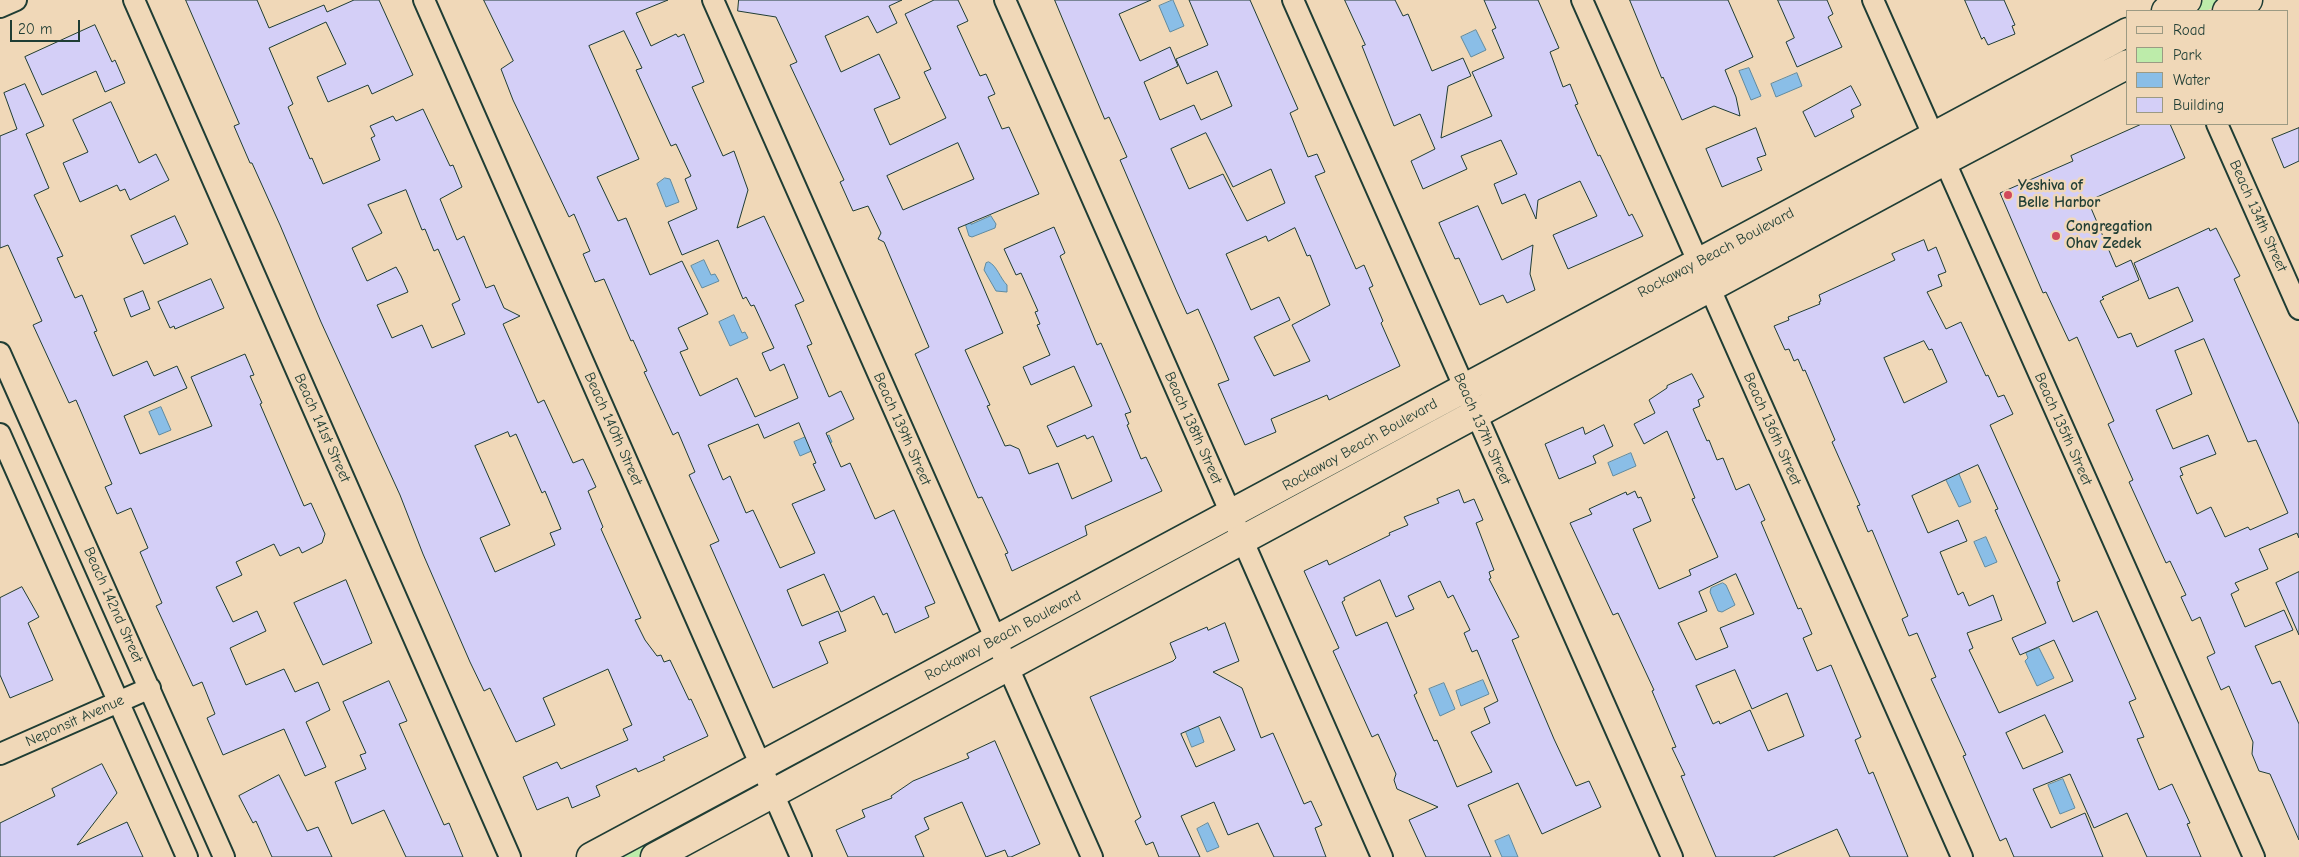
<!DOCTYPE html>
<html>
<head>
<meta charset="utf-8">
<style>
	body { margin:0 }
	#map { position:relative; width:2299px; height:857px; overflow:hidden; background:#f0d8b8; font-family:"Comic Neue",sans-serif }
	canvas { display:block }
	.legend { position:absolute; left:2126px; top:10px; width:162px; height:115px; box-sizing:border-box; background:#f0d8b8; border:1px solid #9c9a83; margin:0; padding:6px 9px; list-style:none; font-size:15px; color:#1f3d34 }
	.legend li { display:flex; align-items:center; gap:10px; height:25px }
	.legend b { width:25px; border:1px solid #9c9a83 }
	.scale { position:absolute; left:10px; top:20px; width:70px; height:22px; box-sizing:border-box; border:2px solid #1f3d34; border-top:0; padding-left:6px; font-size:15px; line-height:18px; white-space:nowrap; color:#1f3d34; -webkit-text-stroke:4px #f0d8b8; paint-order:stroke }
</style>
</head>
<body>
<div id="map">
<canvas width="2299" height="857"></canvas>
<ul class="legend">
<li><b style="height:6px;background:#f0d8b8"></b>Road</li>
<li><b style="height:14px;background:#bdecaa"></b>Park</li>
<li><b style="height:14px;background:#8abee7"></b>Water</li>
<li><b style="height:14px;background:#d4cff7"></b>Building</li>
</ul>
<div class="scale">20 m</div>
</div>
<script>
const ctx = document.querySelector('canvas').getContext('2d');
ctx.lineJoin = 'round';
function fill(path, color) { ctx.fillStyle = color; ctx.fill(path, 'evenodd'); }
function stroke(path, color, width, dash) { ctx.strokeStyle = color; ctx.lineWidth = width; ctx.lineCap = dash ? 'butt' : 'round'; ctx.setLineDash(dash || []); ctx.stroke(path); }
function drawText(font, color, halo, rows, align = 'center') {
  ctx.font = font + ' "Comic Neue",sans-serif'; ctx.lineWidth = 5; ctx.setLineDash([]); ctx.textBaseline = 'middle'; ctx.strokeStyle = halo; ctx.fillStyle = color; for (const [text, x, y, turn = 0] of rows) {
    ctx.save(); ctx.translate(x, y); ctx.rotate((+turn || 0) * Math.PI / 180); ctx.textAlign = isNaN(turn) ? turn : align; if (halo) ctx.strokeText(text, 0, 0); ctx.fillText(text, 0, 0); ctx.restore();
  }
}
fill(new Path2D(`
	M2204 0H2227L2206 11H2199L2198 3Z
	M974 663 977 670 792 769 789 763Z
	M725 793 733 807 638 857H606Z`), '#bdecaa');
const water = new Path2D(`
	M1173 0 1184 26 1170 32 1159 6Z
	M1476 30 1486 50 1471 57 1461 37Z
	M1749 68 1761 96 1751 100 1739 71Z
	M1797 73 1802 86 1776 97 1771 84Z
	M665 178 670 179 679 202 666 207 657 184Z
	M991 216 996 224 995 228 972 237 969 236 965 223 970 221 971 224Z
	M704 260 711 275 715 274 719 281 702 288 691 266Z
	M989 262C997 266 1000 278 1007 285V292L996 291 984 270 986 263Z
	M734 315 742 333 745 332 748 338 730 346 719 322Z
	M161 407 171 430 159 435 149 412Z
	M810 435 825 437 829 435 832 442 800 456 794 442Z
	M1631 453 1636 466 1613 476 1608 463Z
	M1959 474 1971 502 1959 507 1946 480Z
	M1986 537 1997 562 1985 567 1974 542Z
	M1723 583 1726 585 1735 605 1722 612 1718 611 1710 592 1711 588Z
	M2039 648 2054 678 2037 686 2025 661 2028 658 2026 653Z
	M1483 680 1489 694 1461 706 1456 691Z
	M1444 683 1455 709 1440 716 1429 689Z
	M1183 724 1198 725 1204 742 1192 747Z
	M2063 779 2075 808 2060 814 2048 785Z
	M1208 823 1219 847 1207 852 1197 829Z
	M1509 835 1518 857H1502L1495 841Z`);
fill(water, '#8abee7');
stroke(water, '#5f8a9f', 1);
const building = new Path2D(`
	M186 0H257L269 28 324 5 327 12 354 0H379L413 75 372 94 368 85 328 102 317 77 346 64 326 22 269 48 293 104 288 107 310 159 312 158 323 184 380 160 371 138 375 136 370 126 393 116 396 121 423 109 450 166 453 165 462 187 440 199 457 240 464 236 486 288 494 285 504 308 520 316 503 324 538 403 544 400 573 463 583 459 596 487 588 491 603 527 601 529 641 618 635 620 645 640 657 656 661 655 664 662 670 660 689 700 691 699 708 736 663 757 665 760 638 772 636 768 596 786 600 796 572 808 568 797 537 810 523 777 557 762 561 769 628 740 623 729 632 725 608 669 543 698 555 725 516 742 490 688 484 691 470 662 423 554 400 495 321 322 280 225 252 163H250L234 126 239 124ZM406 190 422 230 425 229 434 251 438 249 460 300 452 304 465 334 432 348 422 325 392 338 377 305 408 292 401 276 396 267 367 281 352 248 382 233 368 205ZM508 432 510 437 516 434 542 493 545 491 561 529 550 533 555 545 495 572 480 538 510 525 475 446Z
	M484 0H668L636 13 651 46 676 34 678 37 684 34 704 82 692 87 723 156 734 151 748 190 737 228 764 216 804 301 795 305 812 344 807 346 829 397 841 391 854 419 826 433 841 467 850 463 875 519 894 510 935 603 925 607 929 617 895 633 887 613 883 615 874 596 841 612 824 574 787 590 802 626 838 611 846 631 819 642 828 663 773 688 710 545 719 541 689 475 695 472 678 432 673 435 644 372 647 371 633 340 631 341 604 279 595 282 583 254 590 251 574 214 569 217 513 100 501 69 513 61ZM624 31 642 68 636 70 671 146 676 144 691 176 685 179 697 209 668 222 682 255 718 240 743 299 746 297 751 306 754 305 774 348 762 353 770 371 784 364 798 398 755 417 737 378 700 396 680 352 688 349 678 328 708 314 682 261 650 275 626 218 618 221 597 177 639 159 589 46ZM799 423 816 463 813 464 825 490 792 504 815 553 780 568 753 510 746 513 730 476 723 480 708 445 758 424 764 438Z
	M739 0H902L889 6 897 23 877 33 868 16 825 36 841 72 879 54 900 98 874 109 890 145 946 118 924 72 931 69 905 14 934 0H958L968 21 957 26 980 76 986 74 995 94 988 97 1002 129 1009 127 1039 194 958 228 1003 333 965 350 990 405 987 406 1005 446 1010 445 1019 449 1029 474 1058 463 1072 499 1112 481 1093 436 1087 439 1085 435 1057 447 1047 426 1092 406 1074 366 1031 385 1023 367 1050 355 1037 325 1040 324 1035 312 1038 311 1021 273 1016 275 1004 249 1054 227 1065 253 1060 256 1097 345 1101 343 1131 412 1125 414 1129 424 1127 425 1141 459 1146 457 1162 491 1085 526 1087 535 1012 571 1005 554 1008 553 982 497 978 498 915 354 929 347 884 242 878 239 881 233 868 206 853 211 840 182 844 180 790 65 797 62 776 17 738 11ZM958 143 974 179 903 210 887 176Z
	M1055 0H1151L1119 14 1140 61 1170 47 1178 66 1144 82 1160 120 1194 105 1201 120 1232 106 1217 71 1187 84 1176 59 1208 45 1189 0H1250L1298 109 1290 113 1308 157 1317 154 1325 172 1315 176 1356 269 1364 265 1373 286 1369 288 1383 321 1381 323 1400 366 1329 400 1327 395 1271 419 1276 432 1245 445 1218 384 1229 380 1214 345 1198 309 1187 314 1177 292 1120 160 1127 157 1109 117 1105 119ZM1206 133 1233 187 1271 169 1285 203 1247 221 1223 174 1189 189 1171 149ZM1295 228 1307 256 1310 255 1330 305 1292 325 1310 361 1274 376 1254 337 1290 320 1279 297 1251 310 1226 254 1266 236 1268 241Z
	M1345 0H1395L1403 16 1408 14 1432 71 1463 58 1471 76 1448 86 1441 138 1492 116 1472 72 1504 58 1492 30 1496 28 1484 0H1538L1559 48 1550 52 1563 87 1570 84 1578 104 1575 105 1598 156 1600 155 1629 216 1632 214 1643 236 1568 269 1553 235 1597 216 1580 181 1538 200 1536 219 1525 194 1502 204 1494 184 1517 174 1501 140 1461 156 1467 169 1423 189 1411 161 1435 149 1420 114 1394 126 1362 46 1365 45Z
	M1630 0H1728L1753 57 1725 70 1736 97 1740 116 1714 106 1682 120 1663 77 1662 78Z
	M1778 0H1827L1833 14 1828 17 1842 47 1797 67 1786 42 1794 38Z
	M1965 0H2004L2015 25 2012 26 2015 34 1988 45 1984 37 1982 39Z
	M95 25 112 62 115 60 125 83 105 92 96 71 42 95 25 57Z
	M25 84 44 126 26 134 49 188 34 195 63 256 57 258 75 298 82 295 97 331 94 332 113 376 147 361 154 376 177 366 187 388 124 416 140 454 212 426 191 377 245 354 254 375 250 376 262 403 260 404 304 506 311 503 325 534 322 543 302 553 299 547 280 556 274 544 236 562 242 575 216 587 233 622 257 611 266 631 230 648 246 685 284 669 295 692 318 682 330 710 306 722 326 767 305 776 284 729 223 755 207 718 215 714 202 682 193 686 156 606 162 603 140 552 148 548 131 508 117 514 105 487 112 484 76 400 69 403 33 325 42 321 8 245 0 248V136L17 129 4 93Z
	M1851 86 1861 105 1851 110 1854 117 1815 137 1803 112Z
	M111 102 139 163 156 154 169 180 130 200 125 189 120 191 117 185 80 202 63 163 88 152 73 120Z
	M2142 124H2170L2185 158 2088 201 2116 267 2131 260 2139 280 2102 297 2104 299 2100 301 2118 338 2131 333 2137 347 2193 321 2178 287 2149 299 2134 263 2209 228 2210 231 2216 228 2240 276 2234 279 2299 424V538L2297 533 2259 549 2268 569 2235 583 2239 590 2231 594 2245 627 2284 610 2293 630 2255 646 2272 684 2280 681 2299 724V840L2270 774 2259 771 2252 754 2253 742 2229 686 2221 690 2207 657 2215 653 2200 617 2192 621 2181 597 2186 595 2170 561 2166 563 2129 482 2133 480 2108 424 2114 421 2077 337 2069 341 2046 292 2043 293 2000 193 2073 161 2071 156ZM2204 339 2248 442 2256 440 2288 513 2250 530 2248 527 2225 537 2211 507 2197 514 2180 476 2183 475 2180 468 2216 454 2208 435 2173 449 2156 410 2192 394 2175 351Z
	M1756 128 1766 155 1757 158 1762 170 1722 187 1706 149Z
	M2299 128V161L2284 168 2272 139Z
	M1478 206 1502 260 1533 245 1530 274 1535 290 1507 303 1503 295 1480 305 1459 258 1455 259 1439 223Z
	M175 216 188 244 144 264 131 236Z
	M1924 240 1928 251 1936 247 1946 272 1938 275 1942 286 1927 292 1946 329 1961 322 1986 376 1988 375 1998 397 2004 395 2013 414 1990 425 2060 581 2057 582 2059 589 2073 622 2097 611 2136 699 2129 702 2144 737 2137 739 2159 790 2172 784 2190 823 2187 824 2201 857H2147L2127 813 2094 828 2070 774 2033 789 2051 828 2085 813 2103 857H2014L2006 838 2000 841 1963 756 1966 755 1931 679 1936 677 1917 633 1909 636 1902 619 1908 616 1872 530 1868 532 1857 506 1860 505 1832 442 1835 440 1805 370 1803 371 1798 359 1794 361 1789 349 1785 350 1774 326 1789 320 1788 317 1820 304 1819 302 1821 301 1819 295 1895 260 1892 254ZM1924 341 1929 350 1932 349 1947 382 1904 403 1884 358ZM1978 465 1998 509 1995 510 2046 623 2012 638 2020 655 2054 640 2073 681 1999 713 1969 650 1973 648 1967 633 2002 620 1993 595 1969 606 1963 592 1958 595 1940 552 1967 541 1958 520 1928 533 1912 496ZM2045 715 2063 752 2023 769 2006 733Z
	M211 279 224 308 175 329 174 326 170 328 158 302Z
	M143 291 150 309 131 317 124 299Z
	M1692 374 1704 397 1698 400 1700 406 1693 409 1707 441 1709 440 1717 460 1723 458 1736 490 1749 484 1765 520 1761 522 1798 609 1801 608 1812 634 1803 638 1817 671 1831 665 1861 737 1855 740 1869 774 1873 772 1908 857H1850L1837 829 1773 857H1716L1681 776 1685 775 1672 748 1676 747 1652 691 1654 690 1618 613 1613 615 1570 523 1592 514 1589 509 1626 492 1627 495 1635 491 1638 498 1641 497 1651 521 1633 529 1659 589 1691 575 1689 570 1718 557 1692 499 1695 498 1667 431 1644 444 1634 424 1655 413 1649 400 1667 388V386ZM1736 574 1754 614 1720 628 1728 647 1696 660 1678 623 1707 611 1699 592ZM1735 670 1752 709 1787 693 1804 736 1768 751 1750 710 1720 724 1719 721 1713 724 1696 686Z
	M1604 425 1613 446 1593 456 1596 463 1559 479 1545 444 1583 427 1585 434Z
	M1459 490 1464 503 1474 499 1483 520 1476 523 1494 570 1489 572 1491 578 1489 579 1519 637 1512 640 1554 739 1576 786 1589 781 1601 807 1542 834 1518 783 1468 805 1491 857H1426L1409 820 1438 807 1397 789 1394 780 1396 774 1378 734 1372 737 1333 651 1339 648 1304 571 1327 560 1329 565 1390 535 1389 533 1408 525 1404 517 1439 503 1437 499ZM1380 580 1396 617 1414 609 1408 596 1440 581 1448 598 1453 595 1470 630 1464 633 1472 652 1477 650 1498 701 1484 708 1490 723 1471 732 1492 772 1457 787 1437 740 1434 741 1414 695 1417 693 1387 622 1356 636 1342 602 1345 600 1344 598Z
	M2299 572V635L2276 583Z
	M346 580 372 643 323 665 294 603Z
	M22 587 39 617 28 623 53 680 10 698 0 675V598Z
	M1225 623 1239 661 1213 672 1242 688 1261 738 1273 733 1304 804 1311 801 1322 825 1315 828 1326 857H1274L1258 823 1228 835 1214 802 1181 816 1200 857H1159L1153 842 1146 845 1135 821 1141 817 1090 697 1173 661 1176 658 1170 643 1207 627 1208 630ZM1220 717 1235 750 1196 767 1181 734Z
	M389 681 407 721 399 724 444 825 449 823 463 857H406L384 810 352 824 335 782 366 769 360 755 366 753 343 702Z
	M995 741 1040 844 1011 857H1008L1005 850 986 857 962 802 924 818 929 829 915 836 924 857H848L836 830 865 817 862 810 892 798 891 796 913 781 969 758 967 754Z
	M102 764 117 793 77 845 127 822 143 857H0V823L55 796 52 789Z
	M279 775 307 831 318 827 332 857H272L256 821 253 823 239 796Z`);
fill(building, '#d4cff7');
stroke(building, '#1f3d34', 1);
const street = new Path2D(`
	M134 0 510 857
	M424 0 801 857
	M713 0 1092 857
	M1005 0 1382 857
	M1293 0 1672 857
	M1582 0 1962 857
	M1873 0 2254 857
	M0 7 16 0
	M2217 124 2299 309
	M0 353 224 857
	M0 434 187 857
	M0 754 150 688`);
const secondary = new Path2D(`
	M2166 11 2187 0
	M2227 11 2248 0
	M591 857 2128 32
	M655 857 1944 161 2128 64`);
stroke(street, '#1f3d34', 24);
stroke(secondary, '#1f3d34', 31);
stroke(street, '#f0d8b8', 20);
stroke(secondary, '#f0d8b8', 28);
for (const [x, y, r, color] of [
	[2008,195,5,"#d1495b"],
	[2056,236,5,"#d1495b"]
]) { const dot = new Path2D(); dot.arc(x, y, r, 0, 2 * Math.PI); ctx.fillStyle = color; ctx.fill(dot); stroke(dot, '#f0d8b8', 2); }
drawText('bold 15px', '#1f3d34', '#f0d8b8', [
	["Yeshiva of",2018,186],
	["Belle Harbor",2018,203],
	["Congregation",2066,227],
	["Ohav Zedek",2066,244]
], 'left');
drawText('15px', '#1f3d34', '#f0d8b8', [
	["Beach 134th Street",2258,216,66],
	["Rockaway Beach Boulevard",1716,253,-28],
	["Beach 141st Street",322,428,66],
	["Beach 138th Street",1193,428,66],
	["Beach 140th Street",613,429,66],
	["Beach 139th Street",902,429,66],
	["Beach 137th Street",1482,429,66],
	["Beach 136th Street",1772,429,66],
	["Beach 135th Street",2063,429,66],
	["Rockaway Beach Boulevard",1360,445,-29],
	["Beach 142nd Street",113,605,66],
	["Rockaway Beach Boulevard",1003,636,-28],
	["Neponsit Avenue",75,721,-24]
]);
</script>
</body>
</html>
